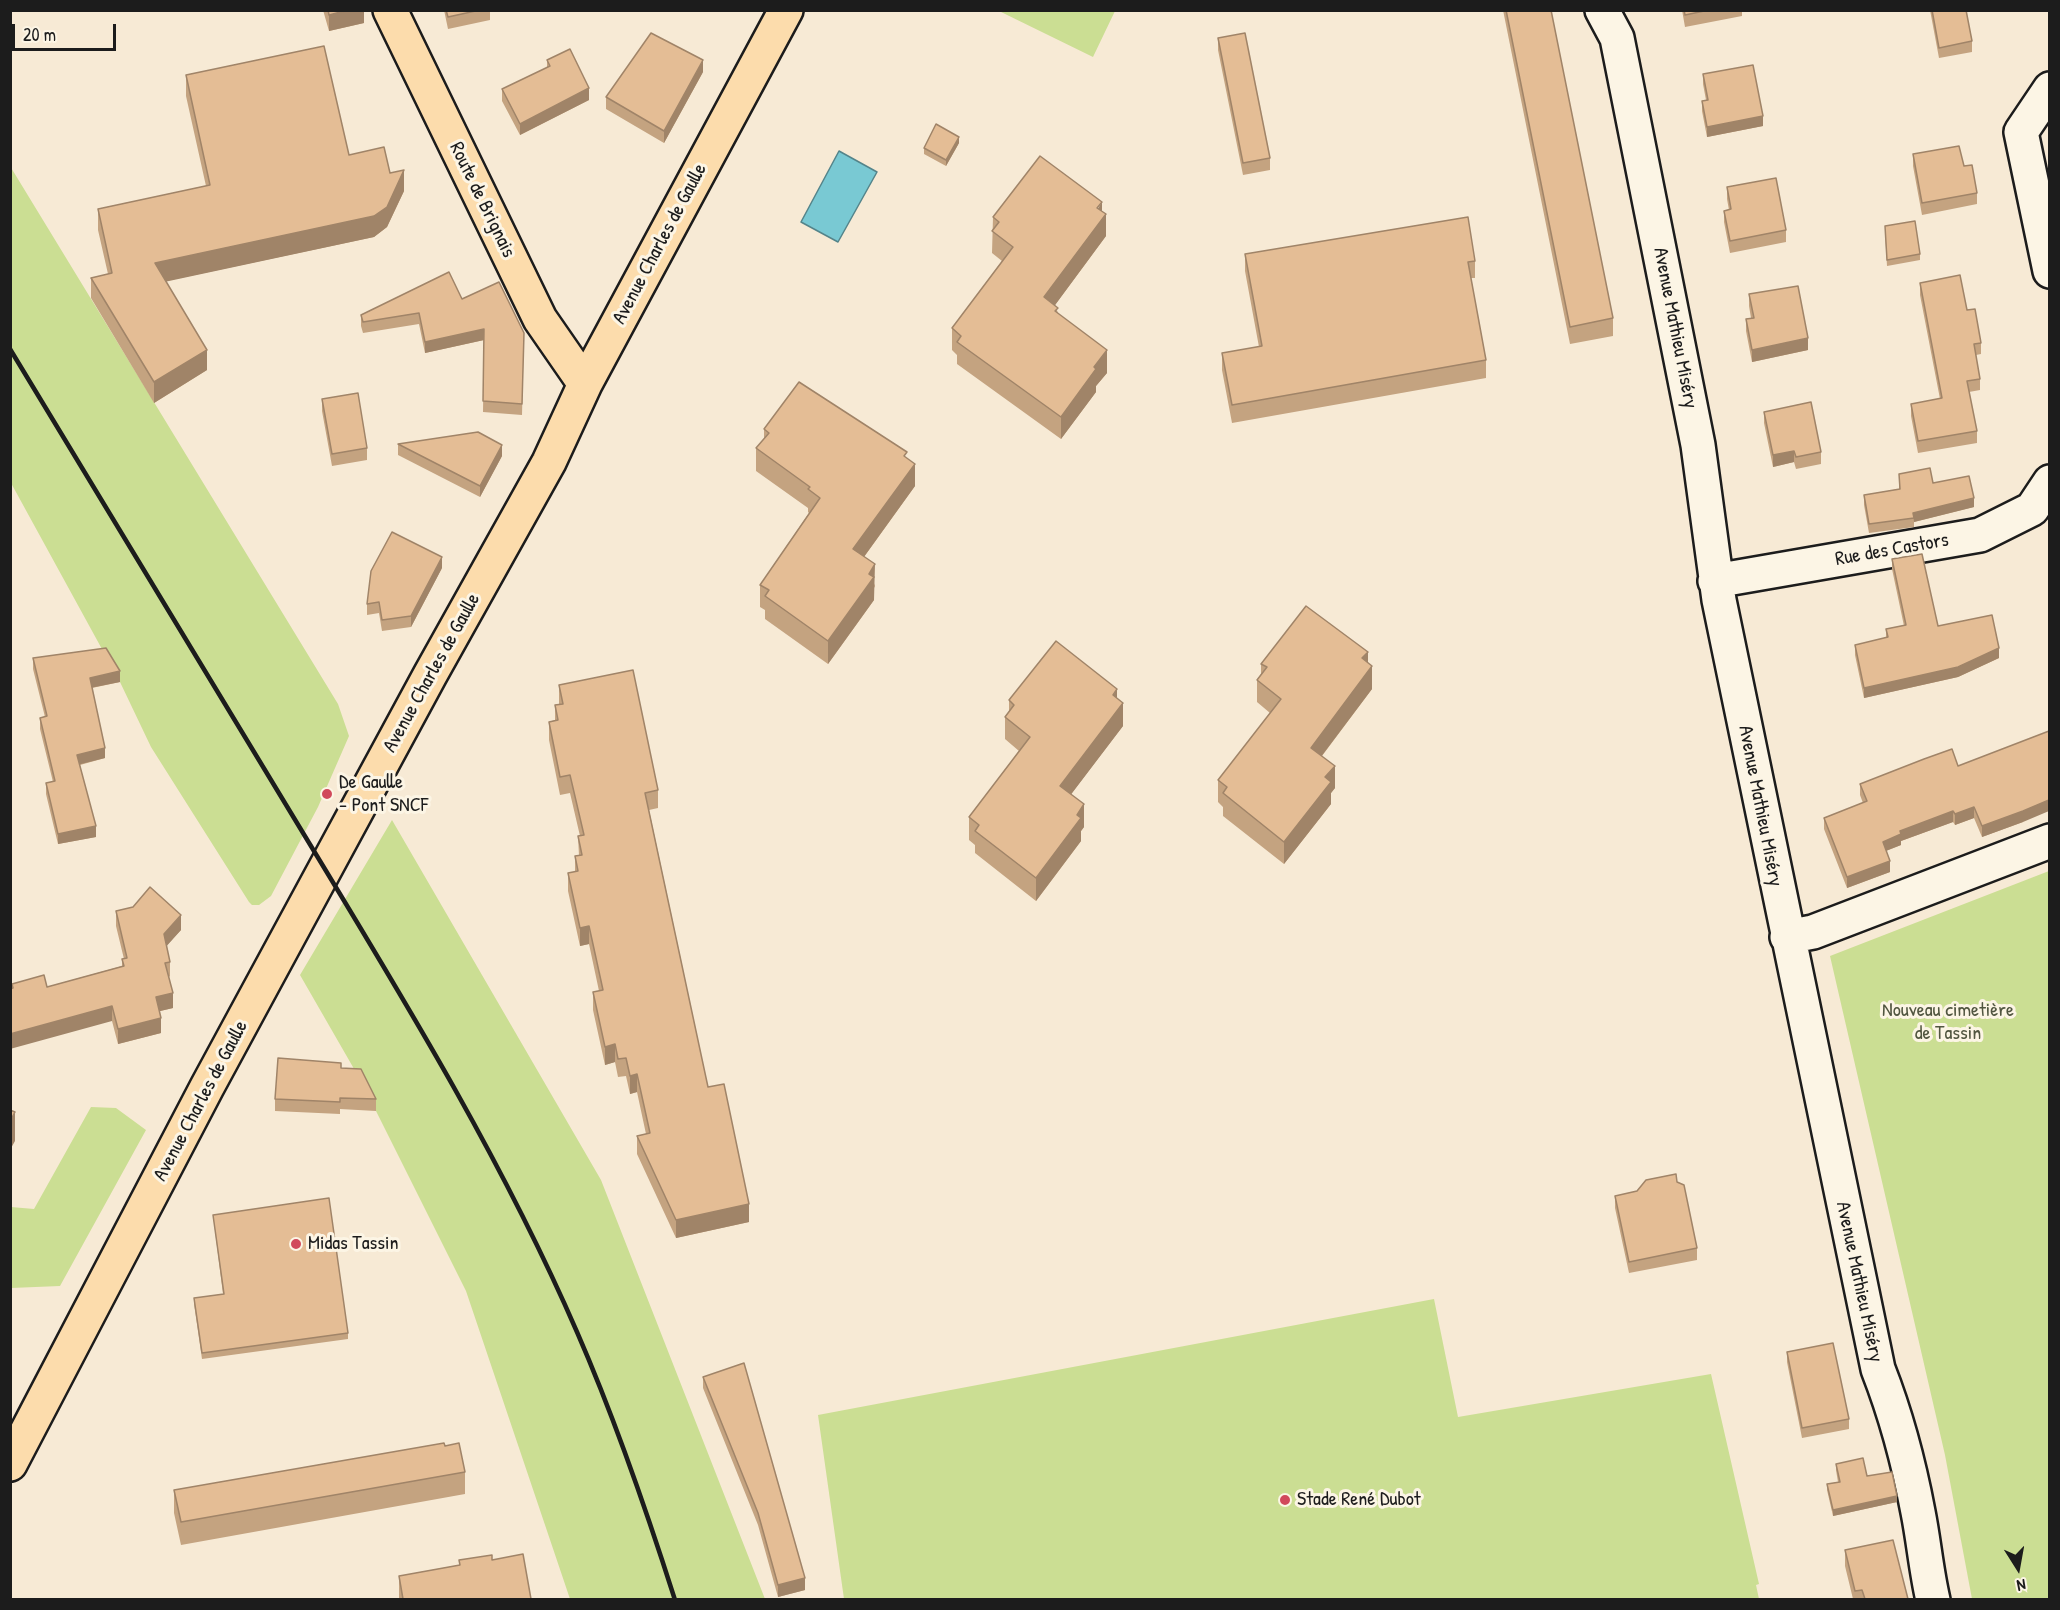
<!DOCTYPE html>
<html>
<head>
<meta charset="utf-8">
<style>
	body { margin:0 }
	#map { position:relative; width:2060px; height:1610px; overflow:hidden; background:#f7ead5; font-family:"Patrick Hand",sans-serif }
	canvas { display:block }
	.frame { position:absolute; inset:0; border:12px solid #1c1c1c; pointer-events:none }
	.north { position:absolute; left:1988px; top:1538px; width:60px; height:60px; -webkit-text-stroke:4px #fcf5e5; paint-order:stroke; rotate:169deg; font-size:16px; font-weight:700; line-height:24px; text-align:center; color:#1c1c1c }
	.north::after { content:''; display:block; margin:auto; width:21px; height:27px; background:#1c1c1c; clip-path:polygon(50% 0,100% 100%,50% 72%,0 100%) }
	.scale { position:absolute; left:12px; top:24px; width:104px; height:27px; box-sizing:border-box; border:3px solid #1c1c1c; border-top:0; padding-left:8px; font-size:18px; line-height:21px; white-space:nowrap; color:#1c1c1c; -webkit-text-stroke:4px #fcf5e5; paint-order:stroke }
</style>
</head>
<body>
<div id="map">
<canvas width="2060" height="1610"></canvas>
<div class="frame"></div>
<div class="north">N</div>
<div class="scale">20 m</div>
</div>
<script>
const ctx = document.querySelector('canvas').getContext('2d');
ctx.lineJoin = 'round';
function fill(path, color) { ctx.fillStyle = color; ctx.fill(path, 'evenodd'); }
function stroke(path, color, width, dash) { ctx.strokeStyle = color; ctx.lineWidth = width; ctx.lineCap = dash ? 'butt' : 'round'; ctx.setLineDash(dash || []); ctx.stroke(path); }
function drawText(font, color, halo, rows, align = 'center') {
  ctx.font = font + ' "Patrick Hand",sans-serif'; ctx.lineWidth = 6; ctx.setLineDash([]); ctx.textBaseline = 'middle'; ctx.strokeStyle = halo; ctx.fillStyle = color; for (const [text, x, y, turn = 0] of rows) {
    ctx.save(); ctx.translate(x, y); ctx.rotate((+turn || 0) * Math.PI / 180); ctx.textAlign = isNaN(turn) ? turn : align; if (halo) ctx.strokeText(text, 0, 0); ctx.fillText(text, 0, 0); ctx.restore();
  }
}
fill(new Path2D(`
	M999 11H1115L1093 57Z
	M10 166 338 704 349 736 318 807 271 896 259 905H252L249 902 151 747 120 682 11 483Z
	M392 820 601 1180 765 1599H570L466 1291 361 1081 300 975Z
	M2049 871V1599H1972L1945 1455 1830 956Z
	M91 1107 116 1108 146 1130 60 1286 11 1288V1207L34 1209Z
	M1434 1299 1458 1417 1711 1374 1759 1584 1756 1585 1759 1599H844L818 1415Z`), '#cbde93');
const water = new Path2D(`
	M839 151 877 172 838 242 801 222Z`);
fill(water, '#79c9d3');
stroke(water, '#54848a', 1.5);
const minor = new Path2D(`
	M1602 10 1617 38 1698 445 1719 600 1878 1369C1896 1415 1909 1464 1918 1512 1924 1542 1926 1570 1933 1600
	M2050 89 2021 132 2050 271
	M1715 581 1980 535 2032 509 2050 482
	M1787 937 1813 932 2050 841`);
const major = new Path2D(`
	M390 10 540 319 585 384
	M10 1464 207 1087 430 675 549 462 585 384 786 10`);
stroke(minor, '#1c1c1c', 38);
stroke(major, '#1c1c1c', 38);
stroke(minor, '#fcf5e5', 33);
stroke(major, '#fcdcac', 33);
stroke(new Path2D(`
	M10 349C112 519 215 687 317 856 411 1011 505 1166 577 1332 615 1419 646 1509 675 1600`), '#1c1c1c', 4.5);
fill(new Path2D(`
	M323 10H364V23L329 31Z
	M444 10H490V20L448 29Z
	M1503 10H1551L1613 318V336L1570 344Z
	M1682 10H1742V16L1685 27Z
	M1930 10H1966L1972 41V52L1939 58Z
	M1218 38 1270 158V170L1243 175 1218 50Z
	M547 60 589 100 520 135 502 101V89L547 68Z
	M703 72 664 143 606 109V97Z
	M1703 74 1763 126 1707 137 1702 111V101L1706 100 1703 84Z
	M186 75 349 155 390 173 404 191 387 227 374 237 166 281 207 370 154 403 91 298V278L108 274 98 230V209L206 186 186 96Z
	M959 143 946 166 924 154V148Z
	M1913 154 1964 166 1977 193V204L1922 215 1913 166Z
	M1727 187 1786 230V242L1730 253 1724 222V211L1729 210 1727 199Z
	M1102 211 1106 236 1055 305 1058 313 1107 373 1096 386V392L1061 439 957 364V355L952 350V328L1002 261 992 253 993 217Z
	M1885 232 1920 254V260L1887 266Z
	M1245 254 1475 261V278H1471L1486 360V378L1232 423 1222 370V353L1259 347 1245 271Z
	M1920 283 1967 310 1981 343V354L1976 355 1980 379V390L1969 392 1977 431V443L1918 453 1911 416V404L1940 399 1920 295Z
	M1749 294 1808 350 1752 362 1746 331V319L1751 318 1749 306Z
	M462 299 524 333 522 415 483 412 484 340 425 353 419 324 363 333 361 326V315Z
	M322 399 367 448V460L332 466 322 411Z
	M1764 412 1821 452V464L1796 469 1794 462 1773 467 1764 423Z
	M764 429 907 459 915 486 864 557 875 586 874 588V600L828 664 765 619V610L760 607V585L809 513 808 512V508L756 471V448L764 439Z
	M398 444 502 456 480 497 398 455Z
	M1899 474 1933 483 1974 507 1914 522V527L1869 533 1864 505V495L1899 489Z
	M1892 559 1938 626 1999 658 1958 677 1864 698 1855 655V645L1886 638V629L1904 626 1892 569Z
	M442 568 411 627 382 631 379 613 367 615V604Z
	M33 658 120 682 92 688 105 758 80 765 96 837 58 844 46 794V783L53 782 40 729V718L45 717 33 669Z
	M1368 663 1372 689 1322 756 1335 788 1331 793V804L1284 864 1223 816V807L1218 802V780L1270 713 1257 702V680L1261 674V664Z
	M559 685 658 790V808L649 810 708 1087 749 1222 676 1238 637 1154V1136L646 1134 637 1092 630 1094 626 1076 618 1077 615 1062 605 1065 593 1010V992L599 991 589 944 580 946 568 891V873L575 872V856H579L578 836H580L570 793 560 795 549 740V722L555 720V705L559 704Z
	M1117 698 1123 726 1071 794 1084 827 1081 831V841L1036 901 975 853V845L969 840V817L1019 751 1005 739V717L1009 712V700Z
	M1958 766 2023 822 1982 837 1974 818 1955 825 1953 822 1901 841V845L1886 851 1890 872 1847 888 1824 829V818L1863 803 1860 795V784Z
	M116 911 181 930 166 946 170 962V976L169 977 173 1008 160 1011 161 1033 118 1044 112 1021 12 989V984L47 987 122 966V959H124L116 926Z
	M341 1068 376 1099V1111L340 1109V1114L275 1111V1099Z
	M1615 1196 1697 1248V1260L1629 1273 1615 1208Z
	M213 1215 348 1333V1339L202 1359 194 1304V1298L223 1294Z
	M1787 1352 1849 1419V1429L1802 1438 1787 1362Z
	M703 1377 805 1590 778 1597 758 1525 703 1388Z
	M445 1446 465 1472V1494L181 1545 174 1513V1490Z
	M1836 1464 1867 1476 1897 1502 1833 1516 1827 1490V1484L1838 1482 1836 1470Z
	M1845 1550 1908 1599H1853L1845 1566Z
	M459 1560H492L531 1599H399V1576L459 1565Z`), '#c4a380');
fill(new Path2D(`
	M348 10H364V23L329 31V15Z
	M703 60V72L664 143V131Z
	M589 88V100L520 135V124Z
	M1763 116V126L1707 137V127Z
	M959 137V143L946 166V160Z
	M404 170V191L387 227 374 237 155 284V263Z
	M1102 202V220L1106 214V236L1044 320V297Z
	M484 329V340L425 353V342Z
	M1808 338V350L1752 362V350Z
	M207 350V370L154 403V382Z
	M1107 350V373L1096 386V392L1061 439V417L1094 367Z
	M502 445V456L480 497V486Z
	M1794 451V462L1773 467V455Z
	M915 464V486L853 572V549Z
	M1974 498V507L1914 522 1913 513Z
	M442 557V568L411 627V616Z
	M875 564 874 600 828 664V641Z
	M1999 648V658L1958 677 1864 698V688Z
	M1368 652V671L1372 666V689L1311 770V748L1362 658Z
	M120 671V682L90 688V678Z
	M1117 689V711L1123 703V726L1060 809V786Z
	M105 748V758L77 765V755Z
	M1335 766V788L1331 793V804L1284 864V842L1325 777Z
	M2049 800V811L2023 822 1982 837V826Z
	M1084 804V827L1081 831V841L1036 901V878Z
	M1974 807V818L1955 825V814Z
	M1953 811V822L1901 841V845L1883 852V842L1900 831Z
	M96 826V837L58 844V834Z
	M1890 861V872L1847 888V877Z
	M181 915V930L164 949V934Z
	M589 926V944L580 946V928Z
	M173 993V1008L156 1012V997Z
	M112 1006V1021L10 1049V1034Z
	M161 1018V1033L118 1044V1029Z
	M615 1044V1062L605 1065V1047Z
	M637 1074V1092L630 1094V1076Z
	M15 1112V1141L10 1150V1121Z
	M749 1204V1222L676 1238V1220Z
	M1897 1496V1502L1833 1516V1510Z
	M805 1578V1590L778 1597V1585Z`), '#a08468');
const building = new Path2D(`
	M328 10H348L329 15Z
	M446 10H480L448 17Z
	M1506 10H1551L1613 318 1570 327Z
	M1684 10H1709L1685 15Z
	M1932 10H1966L1972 41 1939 48Z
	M651 33 703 60 664 131 606 97Z
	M1245 33 1270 158 1243 163 1218 38Z
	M324 46 349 155 384 147 390 173 404 170 387 207 374 216 155 263 207 350 154 382 91 278 112 273 98 209 210 185 186 75Z
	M570 49 589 88 520 124 502 89 550 66 547 60Z
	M1753 65 1763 116 1707 127 1702 101 1708 100 1703 74Z
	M936 124 959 137 946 160 924 148Z
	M1959 146 1964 166 1972 165 1977 193 1922 203 1913 154Z
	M1040 156 1102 202 1097 208 1106 214 1044 297 1058 308 1055 311 1107 350 1094 367 1096 369 1061 417 957 342 961 336 952 328 1013 247 992 231 999 222 993 217Z
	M1776 178 1786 230 1730 241 1724 211 1731 209 1727 187Z
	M1468 217 1475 261 1468 262 1486 360 1232 405 1222 353 1262 346 1245 254Z
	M1915 221 1920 254 1887 260 1885 226Z
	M449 272 462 299 499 282 524 333 522 404 483 401 484 329 425 342 419 313 363 322 361 315Z
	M1960 275 1967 310 1975 309 1981 343 1974 344 1980 379 1967 381 1977 431 1918 441 1911 404 1942 398 1920 283Z
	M1798 286 1808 338 1752 350 1746 319 1754 318 1749 294Z
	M799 382 907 452 904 456 915 464 853 549 875 564 869 574 874 577 828 641 765 596 769 590 760 585 820 498 808 489 810 487 756 448 769 433 764 429Z
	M358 393 367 448 332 454 322 399Z
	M1811 402 1821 452 1796 457 1794 451 1773 455 1764 412Z
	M478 432 502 445 480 486 398 444Z
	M1930 468 1933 483 1969 476 1974 498 1913 513 1914 518 1869 524 1864 495 1900 489 1899 474Z
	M392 532 442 557 411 616 382 620 379 602 367 604 371 571Z
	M1922 554 1938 626 1992 615 1999 648 1958 667 1864 688 1855 645 1888 637 1886 629 1906 625 1892 559Z
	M1306 606 1368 652 1362 658 1372 666 1311 748 1335 766 1325 777 1331 782 1284 842 1223 793 1227 787 1218 780 1281 699 1257 680 1267 667 1261 664Z
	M1056 641 1117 689 1113 695 1123 703 1060 786 1084 804 1077 815 1081 818 1036 878 975 831 979 825 969 817 1030 737 1005 717 1014 705 1009 700Z
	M106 648 120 671 90 678 105 748 77 755 96 826 58 834 46 783 55 781 40 718 47 716 33 658Z
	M633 670 658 790 645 793 708 1087 724 1084 749 1204 676 1220 637 1136 650 1133 637 1074 630 1076 626 1058 618 1059 615 1044 605 1047 593 992 603 990 589 926 580 928 568 873 578 871 575 856 582 855 578 836 584 835 570 775 560 777 549 722 558 720 555 705 563 704 559 685Z
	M2049 731V800L2023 811 1982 826 1974 807 1955 814 1953 811 1900 831 1901 834 1883 842 1890 861 1847 877 1824 818 1867 801 1860 784 1924 759 1952 749 1958 766Z
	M150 887 181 915 164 934 170 962 165 963 173 993 156 997 161 1018 118 1029 112 1006 10 1034V989L13 988 12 984 44 975 47 987 124 966 122 959 127 958 116 911 133 907Z
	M278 1058 341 1063V1068L361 1069 376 1099 340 1098V1102L275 1099Z
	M10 1110 15 1112 10 1121Z
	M1676 1174 1677 1182 1684 1185 1697 1248 1629 1262 1615 1196 1637 1191 1646 1180Z
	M329 1198 348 1333 202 1353 194 1298 224 1294 213 1215Z
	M1833 1343 1849 1419 1802 1428 1787 1352Z
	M744 1363 805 1578 778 1585 758 1513 703 1377Z
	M444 1443 445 1446 459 1443 465 1472 181 1522 174 1490Z
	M1863 1458 1867 1476 1892 1472 1897 1496 1833 1510 1827 1484 1840 1482 1836 1464Z
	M1893 1540 1908 1599H1865L1862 1590 1855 1591 1845 1550Z
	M523 1554 531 1599H403L399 1576 460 1565 459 1560 492 1555V1560Z`);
fill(building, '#e4bd95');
stroke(building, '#a08468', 1.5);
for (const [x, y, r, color] of [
	[327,794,6,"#d1495b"],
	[296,1244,6,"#d1495b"],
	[1285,1500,6,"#d1495b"]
]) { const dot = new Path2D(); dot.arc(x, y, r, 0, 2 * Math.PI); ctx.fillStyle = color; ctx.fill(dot); stroke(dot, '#fcf5e5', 2); }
drawText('20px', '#1c1c1c', '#fcf5e5', [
	["Route de Brignais",482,200,64],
	["Avenue Charles de Gaulle",660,244,-62],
	["Avenue Mathieu Miséry",1675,328,79],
	["Rue des Castors",1892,550,-10],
	["Avenue Charles de Gaulle",432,673,-61],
	["Avenue Mathieu Miséry",1760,806,79],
	["Avenue Charles de Gaulle",201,1101,-62],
	["Avenue Mathieu Miséry",1859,1282,78]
]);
drawText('20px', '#1c1c1c', '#fcf5e5', [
	["De Gaulle",339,783],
	["- Pont SNCF",339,806],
	["Midas Tassin",308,1244],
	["Stade René Dubot",1297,1500]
], 'left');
drawText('20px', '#515640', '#fcf5e5', [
	["Nouveau cimetière",1948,1011],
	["de Tassin",1948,1034]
]);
</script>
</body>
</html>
